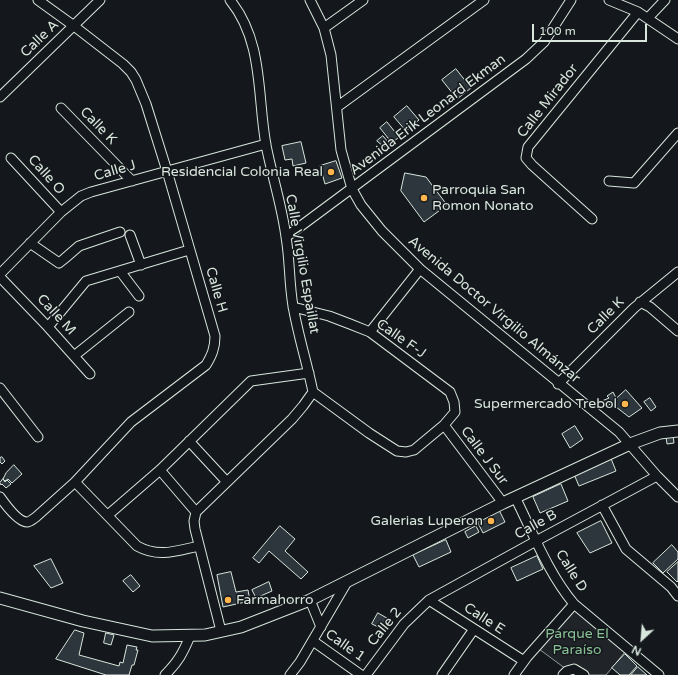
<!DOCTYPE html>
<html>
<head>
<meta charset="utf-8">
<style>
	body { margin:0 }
	#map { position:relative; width:678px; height:675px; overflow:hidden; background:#14181c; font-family:"Varela Round",sans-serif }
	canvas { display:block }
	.north { position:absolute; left:622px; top:619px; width:40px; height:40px; -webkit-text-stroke:3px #14181c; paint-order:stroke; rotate:206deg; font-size:11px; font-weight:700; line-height:16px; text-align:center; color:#d8e6dc }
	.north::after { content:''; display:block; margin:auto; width:14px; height:18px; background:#d8e6dc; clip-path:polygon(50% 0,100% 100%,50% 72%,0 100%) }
	.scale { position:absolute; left:532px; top:24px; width:115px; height:18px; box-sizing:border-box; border:2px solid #d8e6dc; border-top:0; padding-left:5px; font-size:12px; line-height:14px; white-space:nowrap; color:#d8e6dc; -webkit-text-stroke:3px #14181c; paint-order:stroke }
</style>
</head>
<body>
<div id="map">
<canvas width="678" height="675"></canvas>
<div class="north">N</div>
<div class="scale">100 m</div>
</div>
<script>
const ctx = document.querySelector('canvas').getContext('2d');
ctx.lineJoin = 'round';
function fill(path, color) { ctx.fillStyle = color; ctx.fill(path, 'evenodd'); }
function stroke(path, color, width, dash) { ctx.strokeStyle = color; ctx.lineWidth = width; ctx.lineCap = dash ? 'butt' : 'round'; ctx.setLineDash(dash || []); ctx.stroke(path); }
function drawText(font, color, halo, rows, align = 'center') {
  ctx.font = font + ' "Varela Round",sans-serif'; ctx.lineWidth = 3; ctx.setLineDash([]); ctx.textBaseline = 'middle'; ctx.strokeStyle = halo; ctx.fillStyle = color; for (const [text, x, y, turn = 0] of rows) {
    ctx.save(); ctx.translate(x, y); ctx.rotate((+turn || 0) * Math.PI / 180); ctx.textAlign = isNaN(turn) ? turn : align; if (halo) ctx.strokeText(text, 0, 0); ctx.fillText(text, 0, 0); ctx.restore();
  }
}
const green = new Path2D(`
	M575 611H579L625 652 606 675H588L566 669 539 649 570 612Z`);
fill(green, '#202428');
stroke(green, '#939e99', 1);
const building = new Path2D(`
	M456 69 471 88 457 99 442 80Z
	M407 106 419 120 406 131 394 117Z
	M387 122 399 137 392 143 380 128Z
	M383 136 389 143 384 147 377 141Z
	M301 142 306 163 293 166 292 159 285 160 282 146Z
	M336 161 342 178 325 184 320 166Z
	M405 173 426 177 447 205 424 222 401 191Z
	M626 390 642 408 629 417 611 403 608 406 602 401 609 398 607 396 613 392 616 398Z
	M650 398 656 407 651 411 644 402Z
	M575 426 583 439 570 448 562 434Z
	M673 435 674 443 667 444 666 436Z
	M610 456 616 471 579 486 573 472Z
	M2 457 5 461 2 464 0 462V458Z
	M14 465 22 474 12 483 8 479 5 481 3 479 6 473Z
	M3 479 5 482 7 480 11 484 6 488 2 484 1 485 0 483Z
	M561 484 568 501 540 513 533 497Z
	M499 510 505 522 483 533 477 521Z
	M601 521 612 543 590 553 577 533Z
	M280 526 295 539 285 551 308 572 301 579 269 551 259 563 253 558Z
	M476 526 479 532 468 538 465 532Z
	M446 540 451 552 419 567 413 555Z
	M672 545 678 552V559L663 573 653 563Z
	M537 556 543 569 517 581 511 568Z
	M51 559 63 583 51 588 34 566Z
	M678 562V581L677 582 667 572Z
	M231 572 236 592 248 590 250 601 223 607 217 575Z
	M131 575 140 586 133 592 123 581Z
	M269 582 272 591 256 598 252 590Z
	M378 613 392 621 386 631 372 624Z
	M75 630 84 633 79 655 119 666 120 662 123 663 127 645 137 647 136 650H138L134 665H132L129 675H106L56 659Z
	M106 633 114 635 111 645 104 643Z
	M625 654 637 666 629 675H620L612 668Z
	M638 667 647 675H631Z`);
fill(building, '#2c363c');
stroke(building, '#d8e6dc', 1);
const minor = new Path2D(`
	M310 0 324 28 331 55 341 150 352 189 361 205 382 231 420 269 619 432 657 476 678 497
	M609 0 638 12 678 39
	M648 18 665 0
	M324 28 363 0
	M0 97 100 0
	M337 107 484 0
	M61 108 132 181
	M11 158 61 212
	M609 181 634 183 678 133
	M592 219 532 165 526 158 528 147 638 12
	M130 235 141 265
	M286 237 526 59 544 42 571 0
	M30 243 59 263 64 259 79 246 120 232
	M120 271 139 296
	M0 274 61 212 81 196 91 192 266 144
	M0 277 48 327 90 374
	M640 302 650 307 678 331
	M293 307 329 316 350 324 370 332 450 392 454 402 455 412 444 425 414 450 406 452 397 451 369 433 313 392
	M48 327 86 281 189 250
	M370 332 420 269
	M74 356 129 312
	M558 384 634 308 678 272
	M0 388 38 437
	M444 425 503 503
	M189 441 226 481
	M160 470 196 512
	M75 482 137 546C159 558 176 551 199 546
	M0 497C5 504 18 522 27 522 30 522 33 519 36 517L75 482 131 422 206 365C212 355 215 348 215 336L167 171 146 104 136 80 131 72 123 64 74 26 38 0
	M515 497C533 533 548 573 574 604L659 675
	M602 505 626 549 671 587 678 596
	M108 515 160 470 251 381 309 373
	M310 600 321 627
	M429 600 524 661
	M221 631 195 529 194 521 196 512 292 419 303 406 313 392C307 363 298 335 293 306 289 283 290 260 286 237 282 206 272 176 266 145 257 96 264 42 230 0
	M313 641 361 675
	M165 675C178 662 183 653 190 636
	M290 675 300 662 347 582
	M366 675 404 624 429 600 536 541 657 476
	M442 675 474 629
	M514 675 527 657 574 604
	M563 675 567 671 574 669 584 675`);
const major = new Path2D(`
	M0 598 83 621 152 636 205 635 241 627 310 600 503 503 630 444 660 433 678 431`);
stroke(minor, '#d8e6dc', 11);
stroke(major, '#d8e6dc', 13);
stroke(minor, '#14181c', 9);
stroke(major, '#14181c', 11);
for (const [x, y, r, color] of [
	[331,172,4,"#ffb74d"],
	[424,198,4,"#ffb74d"],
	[625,404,4,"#ffb74d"],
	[491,521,4,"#ffb74d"],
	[228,600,4,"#ffb74d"]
]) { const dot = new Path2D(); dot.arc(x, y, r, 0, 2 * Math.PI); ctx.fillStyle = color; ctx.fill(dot); stroke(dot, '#14181c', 1.5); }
drawText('14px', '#d8e6dc', '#14181c', [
	["Calle A",40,39,-44],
	["Calle Mirador",548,101,-52],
	["Avenida Erik Leonard Ekman",428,115,-37],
	["Calle K",98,126,46],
	["Calle J",115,171,-16],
	["Calle O",46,175,48],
	["Calle Virgilio Espaillat",302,264,80],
	["Calle H",216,290,74],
	["Avenida Doctor Virgilio Almánzar",494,310,40],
	["Calle M",56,315,47],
	["Calle K",606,316,-45],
	["Calle F-J",401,339,35],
	["Calle J Sur",484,456,53],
	["Calle B",536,525,-29],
	["Calle D",571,571,58],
	["Calle E",484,619,33],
	["Calle 2",385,627,-51],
	["Calle 1",345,646,35]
]);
drawText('14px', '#d8e6dc', '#14181c', [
	["Residencial Colonia Real",323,172],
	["Parroquia San",432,190,"left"],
	["Romon Nonato",432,206,"left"],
	["Supermercado Trebol",617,404],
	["Galerias Luperon",483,521],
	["Farmahorro",236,600,"left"]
], 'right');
drawText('14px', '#8ac095', '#14181c', [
	["Parque El",577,634],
	["Paraíso",577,650]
]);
</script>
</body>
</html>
